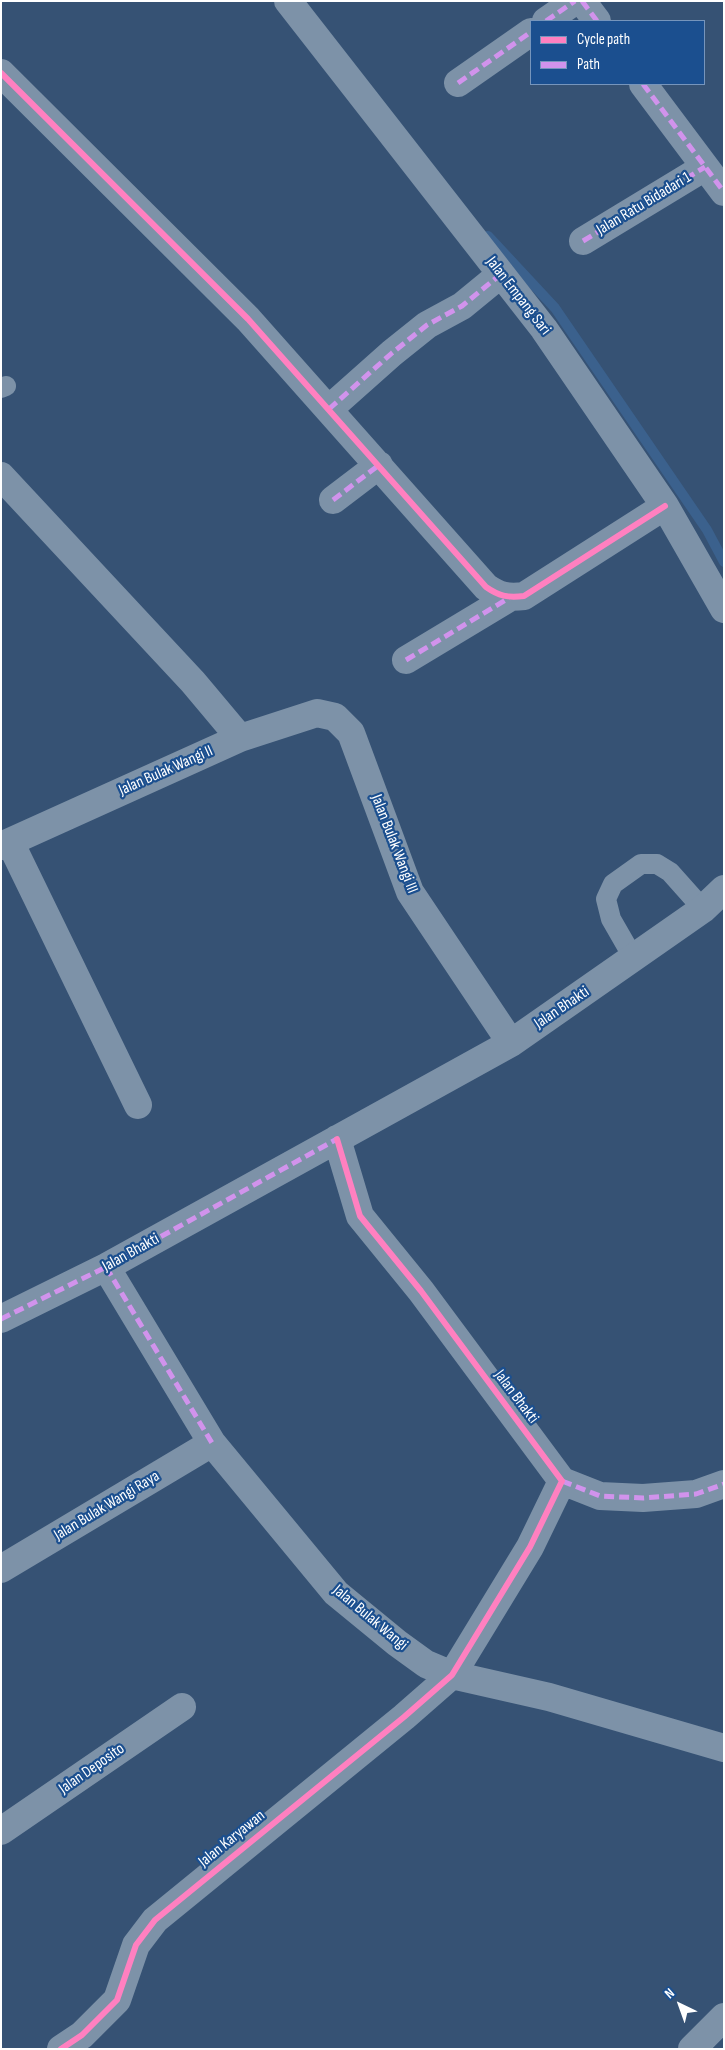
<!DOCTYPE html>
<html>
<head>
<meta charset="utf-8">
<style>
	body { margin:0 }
	#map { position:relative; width:725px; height:2050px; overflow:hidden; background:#365274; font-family:"Sofia Sans Condensed",sans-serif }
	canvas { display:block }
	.frame { position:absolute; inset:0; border:2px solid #fff; pointer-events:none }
	.legend { position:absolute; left:530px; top:20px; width:175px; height:65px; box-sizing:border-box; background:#1b4f8f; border:1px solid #7695bc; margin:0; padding:6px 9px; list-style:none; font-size:15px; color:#fff }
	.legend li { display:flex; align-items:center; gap:10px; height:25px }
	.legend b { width:25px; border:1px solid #7695bc }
	.north { position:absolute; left:655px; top:1980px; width:50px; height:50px; -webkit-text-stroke:4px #1b4f8f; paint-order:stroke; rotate:318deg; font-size:14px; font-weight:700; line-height:20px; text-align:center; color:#fff }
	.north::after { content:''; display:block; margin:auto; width:18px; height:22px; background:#fff; clip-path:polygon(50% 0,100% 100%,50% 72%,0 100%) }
</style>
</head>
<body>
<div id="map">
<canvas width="725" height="2050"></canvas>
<div class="frame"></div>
<ul class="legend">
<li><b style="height:6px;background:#ff80c0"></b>Cycle path</li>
<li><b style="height:6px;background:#d193ec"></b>Path</li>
</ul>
<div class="north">N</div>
</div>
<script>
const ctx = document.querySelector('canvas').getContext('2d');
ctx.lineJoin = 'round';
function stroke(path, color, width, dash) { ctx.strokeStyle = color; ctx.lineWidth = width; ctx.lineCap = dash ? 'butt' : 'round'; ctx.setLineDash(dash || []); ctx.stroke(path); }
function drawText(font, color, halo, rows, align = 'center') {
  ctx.font = font + ' "Sofia Sans Condensed",sans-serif'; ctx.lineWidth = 4.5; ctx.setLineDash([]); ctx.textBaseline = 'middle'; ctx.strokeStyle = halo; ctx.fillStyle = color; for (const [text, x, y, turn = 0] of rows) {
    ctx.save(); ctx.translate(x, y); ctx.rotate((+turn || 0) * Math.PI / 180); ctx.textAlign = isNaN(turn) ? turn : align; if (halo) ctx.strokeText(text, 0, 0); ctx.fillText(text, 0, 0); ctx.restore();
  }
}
stroke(new Path2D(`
	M488 236 555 308 707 530 724 562`), '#3b618d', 10);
stroke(new Path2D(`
	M1 388 6 386
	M634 959 611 919 606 899 613 884 641 864H657L670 872 703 909`), '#7d92a8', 20);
stroke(new Path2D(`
	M288 1 544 329 665 506 724 609
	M582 1 597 21
	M546 21 575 1
	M1 73 248 319 486 587C499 596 507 598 524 596L665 506
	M458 83 531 32
	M643 84 724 192
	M583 241 705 167
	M329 409 392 353 427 325 462 306 501 274
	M1 476 193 682 240 738
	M333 500 379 465
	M406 660 509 598
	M10 842 138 1105
	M1 846 240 738 317 713 335 717 351 733 410 892 511 1043
	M106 1267 212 1443 336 1593 397 1643 426 1664 452 1675 549 1697 724 1748
	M1 1319 106 1267 511 1043 703 909 724 889
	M562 1481 600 1496 643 1498 696 1494 724 1484
	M1 1569 212 1443
	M1 1831 182 1707
	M61 2049 82 2035 117 2000 136 1945 155 1920 404 1717 452 1675 530 1547 562 1481 421 1291 360 1216 337 1139
	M692 2049 724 2017`), '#7d92a8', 28);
stroke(new Path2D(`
	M582 1 597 21
	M546 21 575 1
	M458 83 531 32
	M643 84 724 192
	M583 241 705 167
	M329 409 392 353 427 325 462 306 501 274
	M333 500 379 465
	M406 660 509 598
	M106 1267 212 1443
	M1 1319 106 1267 337 1139
	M562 1481 600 1496 643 1498 696 1494 724 1484`), '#d193ec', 5, [10, 5]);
stroke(new Path2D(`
	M1 73 248 319 486 587C499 596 507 598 524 596L665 506
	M61 2049 82 2035 117 2000 136 1945 155 1920 404 1717 452 1675 530 1547 562 1481 421 1291 360 1216 337 1139`), '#ff80c0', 6);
drawText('16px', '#fff', '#1b4f8f', [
	["Jalan Ratu Bidadari 1",644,204,-31],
	["Jalan Empang Sari",518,296,52],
	["Jalan Bulak Wangi II",166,771,-24],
	["Jalan Bulak Wangi III",394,844,69],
	["Jalan Bhakti",562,1008,-34],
	["Jalan Bhakti",131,1253,-29],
	["Jalan Bhakti",516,1397,53],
	["Jalan Bulak Wangi Raya",107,1506,-31],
	["Jalan Bulak Wangi",370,1618,40],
	["Jalan Deposito",92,1769,-35],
	["Jalan Karyawan",232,1839,-39]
]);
</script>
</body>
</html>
